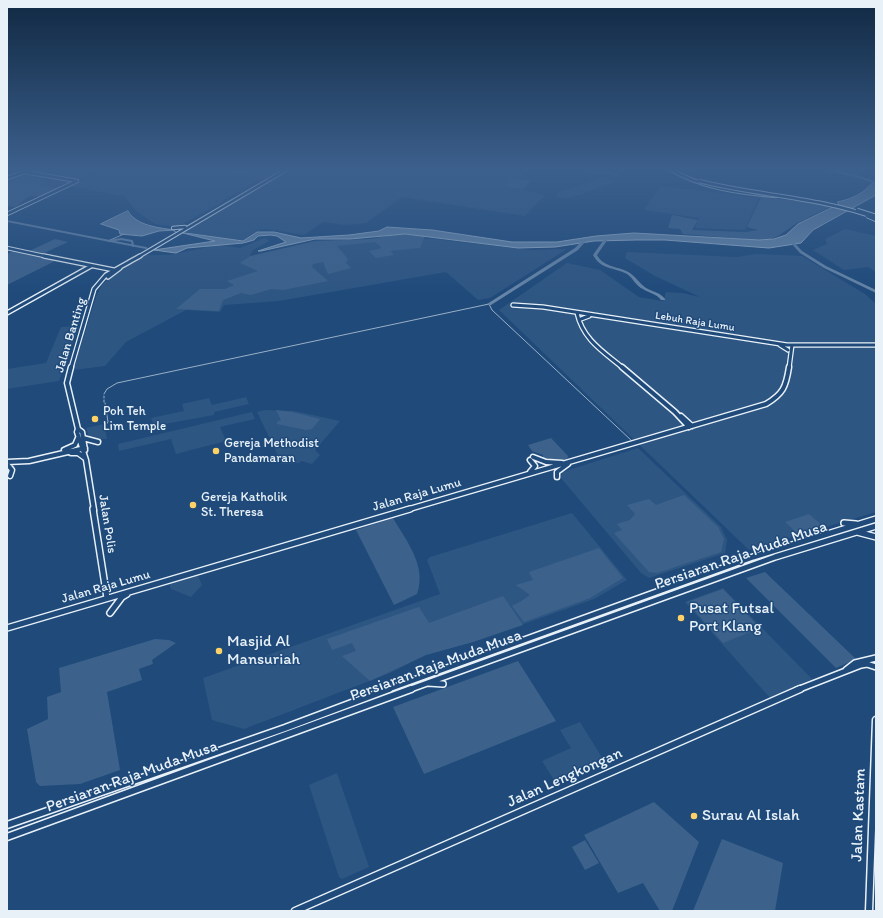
<!DOCTYPE html>
<html>
<head>
<meta charset="utf-8">
<style>
	body { margin:0 }
	#map { position:relative; width:883px; height:918px; overflow:hidden; background:#1f4a7a; font-family:Itim,sans-serif }
	canvas { display:block }
	.frame { position:absolute; inset:0; border:8px solid #e8f1f8; pointer-events:none }
</style>
</head>
<body>
<div id="map">
<canvas width="883" height="918"></canvas>
<div class="frame"></div>
</div>
<script>
const ctx = document.querySelector('canvas').getContext('2d');
ctx.lineJoin = 'round';
function fill(path, color) { ctx.fillStyle = color; ctx.fill(path, 'evenodd'); }
function stroke(path, color, width, dash) { ctx.strokeStyle = color; ctx.lineWidth = width; ctx.lineCap = dash ? 'butt' : 'round'; ctx.setLineDash(dash || []); ctx.stroke(path); }
function drawText(font, color, halo, rows, align = 'center') {
  ctx.font = font + ' Itim,sans-serif'; ctx.lineWidth = 3; ctx.setLineDash([]); ctx.textBaseline = 'middle'; ctx.strokeStyle = halo; ctx.fillStyle = color; for (const [text, x, y, turn = 0] of rows) {
    ctx.save(); ctx.translate(x, y); ctx.rotate((+turn || 0) * Math.PI / 180); ctx.textAlign = isNaN(turn) ? turn : align; if (halo) ctx.strokeText(text, 0, 0); ctx.fillText(text, 0, 0); ctx.restore();
  }
}
fill(new Path2D(`
	M40 168H106L61 188 41 185 42 182 34 180 39 176 26 174Z
	M112 168 204 169 285 168 267 178H262L222 201 223 202 177 227 155 224 136 211 124 196 70 186Z
	M293 168H532L522 177 516 176 505 186 545 195 525 216 402 197 366 223 347 225 323 222 304 235 265 229 256 231 244 240H227L183 232Z
	M601 178 614 180 616 182 567 199 556 197 559 192Z
	M660 187 696 190 759 198 745 230 695 228 699 218 644 210Z
	M845 229 876 236V272L868 267 844 270 813 250 827 244 825 239Z
	M265 238 269 241 253 250 246 263 334 246 397 238 434 239 531 250 567 249 490 298 478 300 446 272 279 301 224 305 220 312 186 310 126 342 105 366 73 370 96 297 102 285 109 278 145 255H169L219 245 240 248Z
	M627 252 737 257 756 254 802 256 865 294 876 304V512L749 550 499 310 567 263 600 270 639 297 662 301 664 300 666 292 682 293 700 297 655 276 625 258Z
	M79 326 59 381 7 389V369L46 363 61 327Z
	M246 397 249 404 214 412V415L154 426 151 418 184 411 182 404 209 398 212 405Z
	M265 410 294 411 340 421 315 450 320 455 312 464 301 461 299 463 282 464 257 412Z
	M252 412 255 419 220 427 226 441 176 454 171 439 119 451 118 444Z
	M104 424 107 439H90L86 428Z
	M638 448 721 527 727 540 725 553 649 578 641 573 561 478 562 472Z
	M572 513 627 580 594 599 473 642 426 655 390 673 244 729 212 720 203 678 440 594 427 560 430 557Z
	M197 574 202 585 191 597 171 589 168 581Z
	M723 588 812 679 770 698 685 602Z
	M580 722 601 756V759L556 783 542 761 571 748 560 730Z
	M337 773 369 867 342 879 339 877 309 785Z`), '#2e5683');
fill(new Path2D(`
	M242 168 281 170 266 178 233 173Z
	M591 168H604L620 176 590 173 592 170Z
	M23 174 39 176 34 179 43 180 42 182H46L42 185 61 188 41 197 30 196 15 207 7 206V181Z
	M514 178 531 180 523 189 504 186Z
	M761 197 817 203 832 206 797 223 778 236 771 239 756 240 683 234 680 229 668 228 672 215 698 220 692 230 746 232 758 230 747 227Z
	M398 234 425 236 420 248 390 251 394 255 376 258 369 251 382 248 375 242 337 246 348 259 346 263 351 268 328 274 323 262 313 264 312 267 328 281 283 290 271 289 251 295 241 293 223 300 219 311 176 309 200 289H225L234 285 227 281 258 271 240 263 250 256 315 241 371 239Z
	M55 239 68 242 42 254 29 251Z
	M13 251 50 258 55 261 7 285V254Z
	M276 410 292 412 320 419 312 429 306 430 277 424V422L281 420Z
	M551 438 568 456 567 460 556 461 543 459V455L532 451 528 445Z
	M684 495 718 527 724 539 721 552 657 573 649 572 614 533 622 530 617 524 630 520 635 514 627 505 649 499 656 505Z
	M809 514 823 526 798 534 785 522Z
	M393 518C407 542 427 566 417 594L394 605 356 530Z
	M599 548 623 578 590 598 524 622 512 606 520 602 530 595 516 585 533 580 529 572Z
	M765 572 856 659 836 668 746 578Z
	M723 589 760 628 723 643 687 602Z
	M503 596 523 625 473 642 426 655 370 681 342 656 356 651 352 643 332 650 327 639 419 607 429 623Z
	M155 639 169 640 176 643 152 660 153 664 139 669 142 680 107 692 120 770 80 784 40 786 36 782 27 729 48 719 47 697 61 692 59 668Z
	M518 661 556 721 424 774 393 707Z
	M654 802 699 842 672 911H660L643 883 618 893 584 835Z
	M722 839 783 863 775 911H693Z
	M585 840 599 863 585 870 572 847Z`), '#3c628c');
const water = new Path2D(`
	M876 181V195L813 230 801 243 769 248 665 240H636L594 241 555 247 518 248 405 234 350 239H315L261 251H258L286 242 277 236 270 235 258 236 254 240 243 243 187 248 176 253 154 250 215 241 183 233H185L243 241 257 232H274L301 238 349 235 379 231 387 227 432 230 512 242H557L596 236 634 233 759 240 774 239 786 235 798 224 839 204 837 202C847 200 855 197 864 191 868 187 870 184 876 181Z
	M128 211C136 226 160 228 175 230L159 231 142 236 120 234 119 230 101 224Z`);
fill(water, '#6685a7');
stroke(water, '#9ab0c7', 1);
stroke(new Path2D(`
	M174 231 176 232
	M108 241 124 234
	M104 394 107 389 117 383 489 304 492 310 632 441
	M104 396V398
	M104 400V402
	M105 403 108 422 105 426`), '#9ab0c7', 1);
stroke(new Path2D(`
	M109 241 121 239 132 241 133 246`), '#6685a7', 2);
fill(new Path2D(`
	M816 168C836 168 858 175 876 182V184L856 177Z
	M7 220 146 247 148 248 146 249 7 222Z
	M605 238 608 239 597 255C604 268 619 266 630 273 636 277 640 284 646 288 653 292 660 292 665 299V300H661C657 294 649 293 643 289 636 286 633 278 627 274 614 267 601 270 593 255Z
	M789 239H791L802 251 826 266 876 290V293L824 268 800 253 789 241Z
	M583 240 586 241 578 250 491 305H489L487 304 575 248Z`), '#6685a7');
const secondaryFar4 = new Path2D(`
	M25 172 77 181
	M7 178 36 168
	M7 214 77 181
	M173 228 185 227
	M7 248 49 257
	M138 257 289 168`);
const secondaryFar3 = new Path2D(`
	M44 256 114 270
	M129 262 140 256
	M108 277 120 268
	M513 305 543 307 787 345H876
	M7 313 91 266
	M577 313C583 340 604 352 623 368
	M581 319 589 316
	M780 345 788 350
	M71 368 94 289 106 275 131 261
	M789 368 792 345`);
const secondaryFar2 = new Path2D(`
	M71 367 67 383 78 429 77 432 86 460 94 510
	M622 367 675 412 689 427
	M681 416 692 426
	M78 429 82 432 85 450
	M83 438 98 442
	M64 450 75 445 78 438
	M71 453H78L85 458
	M533 457 546 462 562 463
	M530 460 535 466 530 472
	M7 462 29 461 85 448
	M7 464 12 470 10 476
	M557 477V472L568 464
	M406 510 766 404C783 394 786 387 789 367`);
const secondaryFar1 = new Path2D(`
	M93 509 107 598
	M844 523 856 524
	M857 532 876 537
	M110 613 122 597 127 594
	M7 628 410 509
	M846 670 855 663 876 658
	M428 683 443 684
	M386 690 753 557 876 519
	M408 690 775 557 876 526
	M797 690 861 665 867 664 876 667`);
const secondary = new Path2D(`
	M7 825 285 728 389 689
	M7 837 411 689
	M295 911 800 689
	M869 911 876 720`);
const primary = new Path2D(`
	M668 168C701 188 738 193 776 196`);
stroke(secondaryFar4, '#e8f1f8', 4.5);
stroke(secondaryFar3, '#e8f1f8', 5.5);
stroke(secondaryFar2, '#e8f1f8', 7);
stroke(secondaryFar1, '#e8f1f8', 8);
stroke(secondary, '#e8f1f8', 9);
stroke(primary, '#e8f1f8', 4.5);
stroke(secondaryFar4, '#1f4a7a', 2.5);
stroke(secondaryFar3, '#1f4a7a', 3);
stroke(secondaryFar2, '#1f4a7a', 4);
stroke(secondaryFar1, '#1f4a7a', 5);
stroke(secondary, '#1f4a7a', 6);
stroke(primary, '#1f4a7a', 2.5);
const secondaryBridge = new Path2D(`
	M857 210 876 216
	M867 216 876 220`);
const primaryBridge = new Path2D(`
	M699 181C758 196 819 197 876 218`);
stroke(secondaryBridge, '#e8f1f8', 4.5, []);
stroke(primaryBridge, '#e8f1f8', 4.5, []);
stroke(secondaryBridge, '#1f4a7a', 2.5);
stroke(primaryBridge, '#1f4a7a', 2.5);
const sky = ctx.createLinearGradient(0, 0, 0, 297);
sky.addColorStop(0, '#112943');
sky.addColorStop(0.57, '#3c608d');
sky.addColorStop(1, '#3c608d00');
ctx.fillStyle = sky;
ctx.fillRect(0, 0, 883, 297);
for (const [x, y, r, color] of [
	[95,419,4,"#ffd166"],
	[216,451,4,"#ffd166"],
	[193,505,4,"#ffd166"],
	[681,618,4,"#ffd166"],
	[219,651,4,"#ffd166"],
	[694,816,4,"#ffd166"]
]) { const dot = new Path2D(); dot.arc(x, y, r, 0, 2 * Math.PI); ctx.fillStyle = color; ctx.fill(dot); stroke(dot, '#1f4a7a', 1.5); }
drawText('11px', '#e8f1f8', '#1f4a7a', [
	["Lebuh Raja Lumu",695,322,9]
]);
drawText('13px', '#e8f1f8', '#1f4a7a', [
	["Jalan Banting",71,335,-73],
	["Jalan Raja Lumu",417,495,-16],
	["Jalan Polis",107,524,81],
	["Jalan Raja Lumu",106,587,-16]
]);
drawText('13px', '#e8f1f8', '#1f4a7a', [
	["Poh Teh",103,412],
	["Lim Temple",103,427],
	["Gereja Methodist",224,444],
	["Pandamaran",224,459],
	["Gereja Katholik",201,498],
	["St. Theresa",201,513]
], 'left');
drawText('16px', '#e8f1f8', '#1f4a7a', [
	["Persiaran Raja Muda Musa",741,556,-19],
	["Persiaran Raja Muda Musa",436,666,-20],
	["Persiaran Raja Muda Musa",132,777,-20],
	["Jalan Lengkongan",565,778,-24],
	["Jalan Kastam",859,815,-88]
]);
drawText('16px', '#e8f1f8', '#1f4a7a', [
	["Pusat Futsal",689,609],
	["Port Klang",689,627],
	["Masjid Al",227,642],
	["Mansuriah",227,660],
	["Surau Al Islah",702,816]
], 'left');
</script>
</body>
</html>
